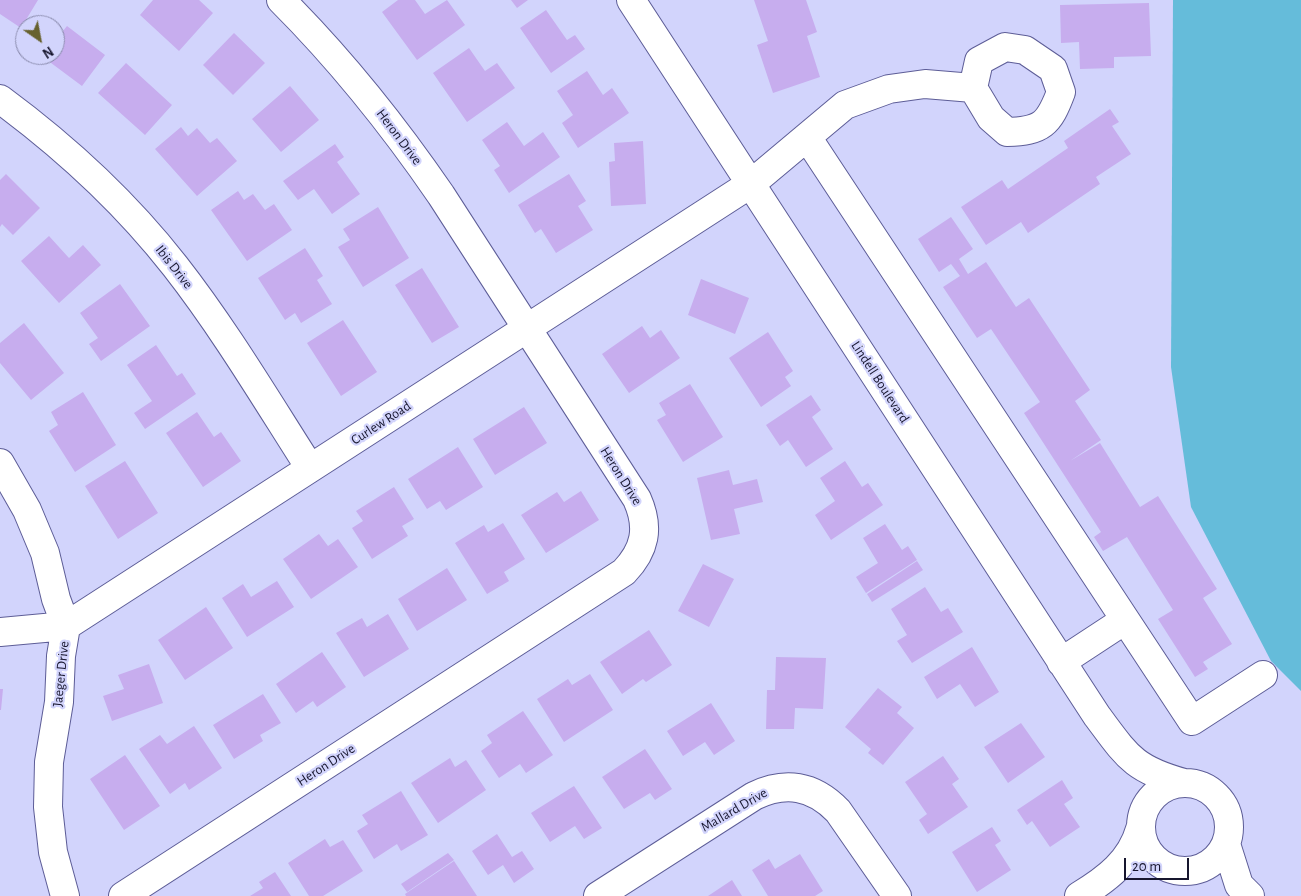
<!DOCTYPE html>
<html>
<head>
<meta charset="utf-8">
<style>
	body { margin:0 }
	#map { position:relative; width:1301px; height:896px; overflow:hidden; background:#d2d4fc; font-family:"Alegreya Sans",sans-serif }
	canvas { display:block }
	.north { position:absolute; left:15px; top:15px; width:50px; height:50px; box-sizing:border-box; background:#d2d4fc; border:1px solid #8788aa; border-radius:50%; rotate:147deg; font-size:14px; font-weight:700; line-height:20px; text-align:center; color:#17162e }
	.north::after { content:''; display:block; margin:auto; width:18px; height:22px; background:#67612e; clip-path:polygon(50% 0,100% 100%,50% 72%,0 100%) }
	.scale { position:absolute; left:1124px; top:858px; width:65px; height:22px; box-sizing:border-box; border:2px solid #17162e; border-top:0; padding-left:6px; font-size:15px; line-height:18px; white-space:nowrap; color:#17162e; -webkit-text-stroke:4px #d2d4fc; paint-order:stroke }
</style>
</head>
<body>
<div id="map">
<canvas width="1301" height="896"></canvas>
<div class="north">N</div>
<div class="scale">20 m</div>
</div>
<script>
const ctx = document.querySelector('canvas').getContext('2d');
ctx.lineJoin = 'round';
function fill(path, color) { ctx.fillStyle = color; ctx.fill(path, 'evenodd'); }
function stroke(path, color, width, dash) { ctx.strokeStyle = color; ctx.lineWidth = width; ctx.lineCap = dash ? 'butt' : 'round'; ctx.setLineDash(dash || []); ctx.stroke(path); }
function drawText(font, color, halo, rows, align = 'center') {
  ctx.font = font + ' "Alegreya Sans",sans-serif'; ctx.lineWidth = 4.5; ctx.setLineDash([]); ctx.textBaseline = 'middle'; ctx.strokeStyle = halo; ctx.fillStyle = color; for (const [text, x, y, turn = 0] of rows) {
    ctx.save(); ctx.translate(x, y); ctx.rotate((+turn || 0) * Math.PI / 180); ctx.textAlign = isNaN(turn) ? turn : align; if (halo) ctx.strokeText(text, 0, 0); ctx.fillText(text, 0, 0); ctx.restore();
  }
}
fill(new Path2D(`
	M1173 0H1301V691L1271 661 1191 507 1171 367Z`), '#65bcda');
fill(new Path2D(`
	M0 0H38L21 28 0 14Z
	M153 0H199L213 13 179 51 140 15Z
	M398 0H415L425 14 447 0 465 25 417 60 382 12Z
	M511 0H528L517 8Z
	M754 0H806L817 32 807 36 820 77 773 93 757 45 768 41Z
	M1149 3 1151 56 1114 57V68L1080 69 1079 42 1061 43 1060 5Z
	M546 10 567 40 575 35 585 49 551 73 520 28Z
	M67 26 105 55 82 86 43 57 55 55V41Z
	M234 33 265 63 233 95 203 65Z
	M469 48 485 71 497 63 515 88 467 122 433 73Z
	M126 63 172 105 145 135 98 93Z
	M587 71 603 95 612 88 629 113 578 148 562 123 573 115 557 91Z
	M290 86 319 120 281 152 252 119Z
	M1110 109 1119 122 1112 126 1131 154 1096 177 1100 184 1028 233 1021 222 986 245 961 207 1002 180 1008 189 1068 148 1064 141Z
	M507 122 524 146 543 132 560 157 509 193 494 170 500 166 482 140Z
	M181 127 188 136 197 128 210 143 217 138 237 161 197 196 155 149Z
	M643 141 646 204 611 206 609 162 615 161 614 143Z
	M335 144 344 157 337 162 360 194 332 214 314 189 298 200 283 181Z
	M6 174 40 208 13 235 2 224 0 227V180Z
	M569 174 586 201 578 206 593 230 556 253 541 229 535 233 518 205Z
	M238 191 244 200 253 194 265 210 274 204 292 230 247 261 211 210Z
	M378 207 409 258 363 287 338 247 350 240 343 229Z
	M951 217 973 249 959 259 968 274 986 262 1016 307 1029 298 1090 390 1075 401 1101 440 1070 461 1100 443 1140 507 1158 496 1217 589 1203 598 1232 644 1203 662 1208 669 1195 677 1158 619 1173 610 1127 537 1103 551 1094 537 1101 532 1024 413 1040 402 991 329 977 338 943 287 960 276 951 264 939 272 918 239Z
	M49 236 69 258 83 245 101 265 59 303 21 261Z
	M305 248 323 276 317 280 332 304 301 323 295 313 285 320 258 278Z
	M422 268 459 327 432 343 395 285Z
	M701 279 749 298 735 334 688 315Z
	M120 284 150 326 101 361 89 344 98 338 80 313Z
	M343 320 377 372 341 396 307 343Z
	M24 323 64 373 31 400 0 363V343Z
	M642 326 650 338 661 330 680 358 629 393 602 354Z
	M768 332 793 371 785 377 791 386 761 407 729 358Z
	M156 345 177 376 182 373 196 394 145 429 134 413 152 401 127 365Z
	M690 384 723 437 683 462 657 420 666 415 659 403Z
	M83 392 116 445 75 472 49 431 58 425 51 412Z
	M811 395 821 410 812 417 833 449 806 467 788 440 780 446 766 425Z
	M524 407 547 443 495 475 473 439Z
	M197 412 214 437 221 432 241 461 203 487 166 433Z
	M458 447 483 487 446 510 440 501 427 509 408 479Z
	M125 461 158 513 118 539 85 486Z
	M845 461 862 487 868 483 883 505 831 540 815 515 835 501 820 478Z
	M729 470 733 485 757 479 763 502 734 509 740 534 711 540 697 478Z
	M394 487 414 519 402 526 408 536 372 559 352 528 363 521 356 511Z
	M581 491 599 520 546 553 521 515 557 492 564 502Z
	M503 523 525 559 504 572 509 581 487 594 455 543 484 525 488 532Z
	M885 524 902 550 908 546 917 560 866 593 856 577 878 563 863 538Z
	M319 534 328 546 338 539 358 567 311 599 283 559Z
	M917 561 923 570 872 602 867 594Z
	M703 564 734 579 709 627 678 611Z
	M447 568 467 600 417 631 398 599Z
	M277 581 294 607 247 637 222 598 243 584 251 597Z
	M925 587 941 612 948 608 963 632 912 663 897 641 907 635 891 609Z
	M206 607 233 648 185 680 158 640Z
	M388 614 409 649 364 677 336 633 362 618 367 627Z
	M649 630 672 665 646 682 643 679 622 694 600 662Z
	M972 647 999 692 975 707 960 684 937 699 924 677Z
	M322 652 346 687 317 707 313 701 296 713 276 684Z
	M776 657 826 658 823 709 795 708 794 729H766L767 690H775Z
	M149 664 163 703 112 721 103 696 124 689 118 675Z
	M590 674 613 710 564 742 537 699 568 679 572 685Z
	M878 688 902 707 897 713 914 728 883 765 868 753 871 749 845 727Z
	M0 689H3L1 710H0Z
	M263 694 281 723 260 735 263 741 234 759 213 725Z
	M711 703 735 741 714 755 705 742 683 756 667 731Z
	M523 711 553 755 526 773 520 764 499 778 481 751 492 743 487 735Z
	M1021 723 1045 757 1008 783 984 747Z
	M194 726 222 768 189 790 185 783 170 794 139 749 160 735 167 744Z
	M645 749 672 789 655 800 650 793 624 809 602 777Z
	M125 755 160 806 124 830 90 779Z
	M943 756 959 779 952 784 968 807 928 834 919 820 927 814 905 782Z
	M450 758 455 767 466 760 486 790 438 823 411 783Z
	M1062 780 1073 798 1064 804 1080 827 1050 847 1032 821 1027 825 1017 810Z
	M574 786 602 828 584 839 575 826 550 842 531 813Z
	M401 791 428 835 401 851 397 844 374 859 357 831 368 824 362 815Z
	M992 827 1001 841 995 845 1011 870 977 892 952 852Z
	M497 834 512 857 522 851 534 869 514 883 503 865 488 875 472 851Z
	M325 839 330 847 343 840 363 871 323 896H309L288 863Z
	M448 853 454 860 407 892 401 884Z
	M800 854 823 891 815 896H768L752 870 769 859 775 869Z
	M454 861 477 896H406L405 894Z
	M275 872 291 896H250L263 888 259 882Z
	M732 880 742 896H708Z`), '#c7adee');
const minor = new Path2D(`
	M631 0 1097 716C1127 756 1133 769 1184 783
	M1005 47 1025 50 1053 69 1061 92C1049 124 1042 131 1007 132L991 118 973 88 979 61Z
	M0 99C65 147 125 202 175 266 225 330 267 401 310 468
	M807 137 1192 721 1263 675
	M0 463 27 510 45 553 56 599 66 626 61 656 59 702 49 762 48 807 53 852 65 896
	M0 632 66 626 752 183 845 105 889 89 925 84 973 88
	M1061 662 1125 620
	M1141 827a44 44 0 1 1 88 0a44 44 0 1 1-88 0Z
	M1226 844 1239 885 1250 896
	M123 896 624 572C645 550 650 528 637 499L441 195C393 125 341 60 281 0
	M598 896 754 796C785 781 813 785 838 811L897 896
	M1079 896C1107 879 1131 861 1140 829`);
stroke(minor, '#5d5d97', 30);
stroke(minor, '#fff', 28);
drawText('14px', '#17162e', '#d2d4fc', [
	["Heron Drive",399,137,53],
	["Ibis Drive",174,267,52],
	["Lindell Boulevard",880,382,57],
	["Curlew Road",381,423,-33],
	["Heron Drive",621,476,58],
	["Jaeger Drive",61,674,-84],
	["Heron Drive",326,765,-33],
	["Mallard Drive",734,810,-30]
]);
</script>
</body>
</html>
